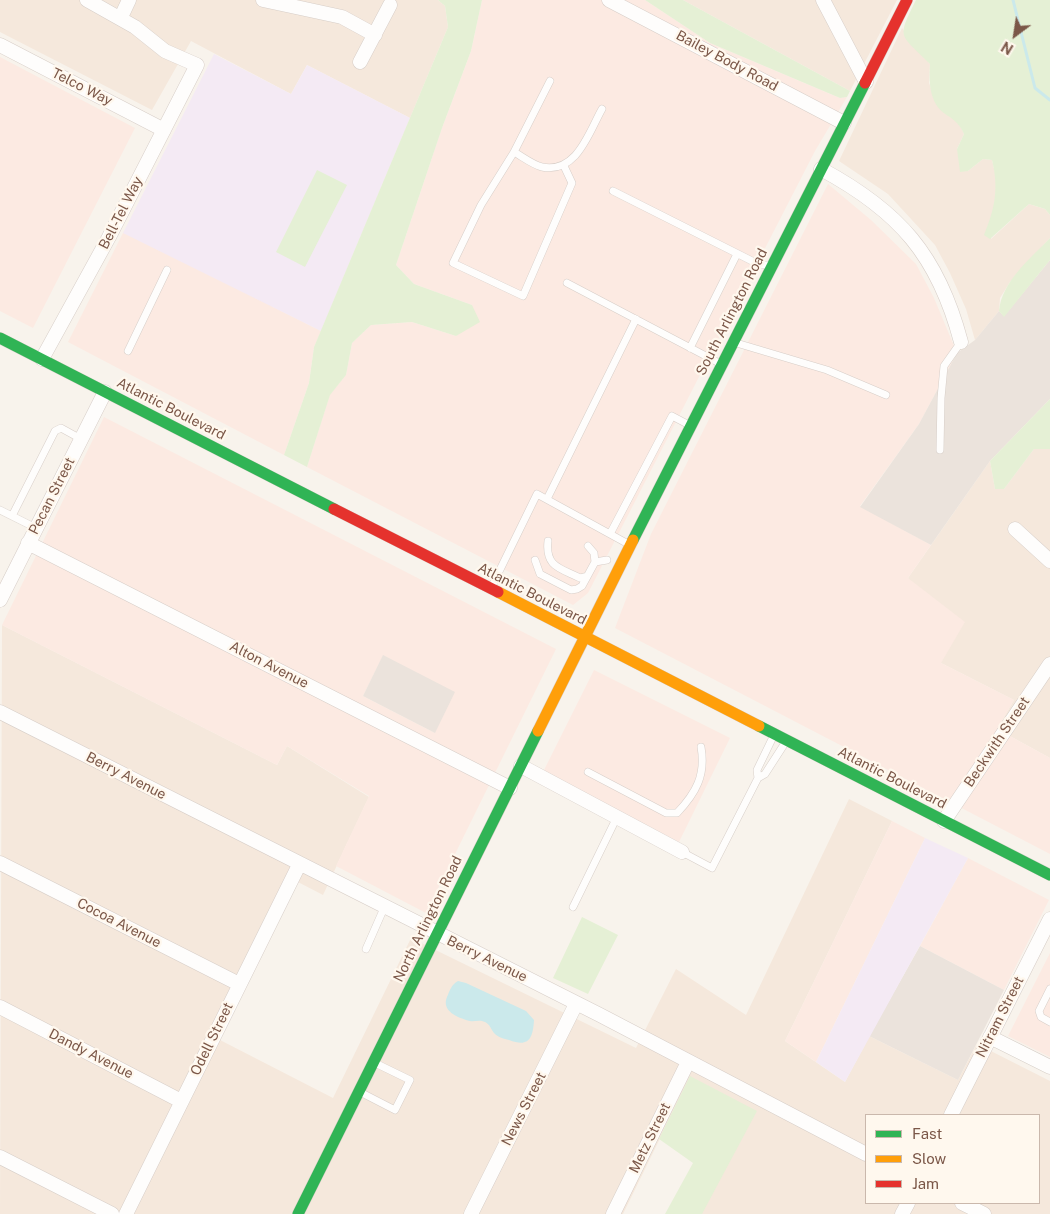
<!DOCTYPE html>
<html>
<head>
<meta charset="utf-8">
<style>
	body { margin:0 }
	#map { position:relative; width:1050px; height:1214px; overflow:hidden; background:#f8f3ec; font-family:"Public Sans",sans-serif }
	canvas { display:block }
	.legend { position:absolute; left:865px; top:1114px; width:175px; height:90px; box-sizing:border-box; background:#fff8ee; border:1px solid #cab8ac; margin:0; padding:6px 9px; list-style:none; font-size:15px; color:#7b5748 }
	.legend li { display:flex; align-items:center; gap:10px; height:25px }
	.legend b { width:25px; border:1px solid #cab8ac }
	.north { position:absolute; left:990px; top:10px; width:50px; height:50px; -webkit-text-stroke:4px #fff8ee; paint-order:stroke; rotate:211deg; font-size:14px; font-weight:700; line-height:20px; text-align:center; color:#7b5748 }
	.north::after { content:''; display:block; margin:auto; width:18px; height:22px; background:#7b5748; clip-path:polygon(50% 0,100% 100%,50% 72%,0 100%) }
</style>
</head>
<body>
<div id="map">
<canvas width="1050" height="1214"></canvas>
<ul class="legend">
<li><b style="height:6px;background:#30b455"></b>Fast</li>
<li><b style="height:6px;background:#ff9f0a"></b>Slow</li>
<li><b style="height:6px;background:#e5322d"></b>Jam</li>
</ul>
<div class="north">N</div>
</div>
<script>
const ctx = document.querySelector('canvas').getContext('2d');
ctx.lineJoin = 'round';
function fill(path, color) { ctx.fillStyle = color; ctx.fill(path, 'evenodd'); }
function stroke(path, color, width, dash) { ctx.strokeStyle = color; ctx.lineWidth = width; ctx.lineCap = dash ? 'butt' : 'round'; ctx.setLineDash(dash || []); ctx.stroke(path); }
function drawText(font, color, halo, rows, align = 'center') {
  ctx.font = font + ' "Public Sans",sans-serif'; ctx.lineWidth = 4.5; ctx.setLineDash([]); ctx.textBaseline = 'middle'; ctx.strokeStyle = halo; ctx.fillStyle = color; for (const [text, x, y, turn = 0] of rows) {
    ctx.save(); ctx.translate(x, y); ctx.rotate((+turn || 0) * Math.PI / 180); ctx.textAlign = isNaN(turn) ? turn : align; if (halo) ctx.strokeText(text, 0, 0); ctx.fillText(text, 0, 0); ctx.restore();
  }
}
fill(new Path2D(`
	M0 0H438L445 6 448 27 410 118 307 65 291 94 191 41 152 110 0 32Z
	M683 0H897L850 91Z
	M902 28 930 64 929 83 938 106 959 122 964 134 957 149 968 171 983 159 992 160 997 181 991 239 1029 204 1045 209 1050 215V238L1010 282 1000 298 999 311 975 340 966 309 950 273 935 245 888 194 839 161Z
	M1034 449H1050V758L997 729 1014 700 941 663 908 578 990 461 995 489H1004Z
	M2 625 277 765 287 746 369 797 323 895 298 882 220 1040 333 1098 411 938 636 1048 676 969 746 1015 849 799 892 821 785 1041 845 1082 869 1036 958 1080 977 1044 1050 1081V1214H700L690 1077 623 1214H0ZM866 1115H1039V1203H866Z`), '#f5e8dc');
fill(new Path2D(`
	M482 0H645L710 43 840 98 847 97 815 151 588 593 573 605 307 467 330 394 346 375 352 343 371 325 412 322 456 336 472 305 414 284 396 265 442 128 471 51Z
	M0 57 135 128 33 328 0 311Z
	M828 184 871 220 916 264 934 298 957 353 919 424 860 506 931 545 908 578 965 622 941 663 1014 700 997 729 1050 758V854L615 628 651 534Z
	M124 231 321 331 314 347 309 383 284 455 68 342Z
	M104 417 556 649 426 913 336 866 369 796 287 746 277 765 2 625ZM383 656 435 733 363 696Z
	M594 670 730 738 679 842 543 772Z
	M892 821 925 838 816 1062 785 1041Z
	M968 858 1049 900 1004 990 920 946Z
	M1050 953V1057L1008 1036Z`), '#fceae2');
fill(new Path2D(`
	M1050 260V399L990 461 931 545 860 507 919 424 957 353 975 340 999 311 1004 316Z
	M383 655 455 692 435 733 363 696Z
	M920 946 1004 990 958 1080 869 1036Z`), '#ebe3dc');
fill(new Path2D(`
	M214 54 291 94 307 65 410 118 321 331 123 233Z
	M925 838 968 858 845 1082 816 1062Z`), '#f4eaf4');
fill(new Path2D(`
	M438 0H482L471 51 442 128 396 265 414 284 472 305 480 322 456 336 412 322 371 325 352 343 346 375 330 395 307 467 284 455 309 383 314 347 448 27 445 6Z
	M645 0H683L850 91 847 97 840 98 710 43Z
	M916 0H1050V215L1045 209 1029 204 990 239 984 235C995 208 999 189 992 160L983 159 968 171 960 172 957 149 964 134C956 116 946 118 937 106 929 94 929 78 930 64 900 33 896 40 916 0Z
	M317 170 347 185 305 267 276 252Z
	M1050 238V260L1004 317 999 311C1002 281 1030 259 1050 238Z
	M1050 399V449H1034L1004 489H995L990 461Z
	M582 917 618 935 588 994 553 978Z
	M690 1076 757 1111 702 1214H665L693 1163 659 1139Z`), '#e5f0d5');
fill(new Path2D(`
	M458 981 466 983 526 1011 534 1020C533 1038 529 1048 509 1040 504 1039 498 1037 495 1034 491 1030 490 1024 485 1022 479 1019 475 1022 470 1021 458 1018 441 1011 447 997 450 990 451 985 458 981Z`), '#cbe9eb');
stroke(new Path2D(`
	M1013 0 1035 88 1050 100`), '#cbe9eb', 3);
const lane = new Path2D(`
	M550 81 514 152C523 157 533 165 542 167 577 174 589 132 602 109
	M514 152 481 205 453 263 523 296 572 183 564 166
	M613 191 760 265H769
	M567 283 721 364
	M733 342 827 370 886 395
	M690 348 737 254
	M128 351 167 270
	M940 450 941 398 944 366 961 342
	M547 499 636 319
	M0 510 36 528
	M12 516 55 431 61 428 81 439
	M610 534 672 416 691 426
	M548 541C545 567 560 568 580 578L587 576
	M535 560 540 574 571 590 577 589 582 586 595 562 594 553 588 546
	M595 562 607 560
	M492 586 537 494 630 545
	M773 737 757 770 758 778 765 774 785 743
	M588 772 666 813H677C696 793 706 775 701 747
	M682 852 712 868 758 778
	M573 907 617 817
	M366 949 384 908
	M1050 989 1039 1011 1041 1017 1050 1022
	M360 1092 395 1110 410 1080 375 1063`);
const street = new Path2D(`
	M263 0 342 17 375 35
	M609 0 844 123
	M823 0 866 82
	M121 17 129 0
	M0 45 164 130
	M360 62 390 5
	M821 169C899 211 938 255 961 342
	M42 359 109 237 197 65 165 51 135 27 87 0
	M1015 529 1050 561
	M28 543 510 788
	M0 600 105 392
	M0 712 600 1015 866 1154
	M521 766 682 852
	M944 821 1050 664
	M0 863 239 984
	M0 1007 181 1101
	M990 1037 1050 1067
	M951 1115 1050 919
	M0 1157 112 1214
	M962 1203 984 1214
	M126 1214 299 865
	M471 1214 576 1004
	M613 1214 688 1062
	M902 1214 908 1203`);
const fast = new Path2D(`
	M0 338 334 509
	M633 540 865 83
	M759 726 1050 875
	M298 1214 538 731`);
const slow = new Path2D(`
	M498 592 759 726
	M538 731 633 540`);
const jam = new Path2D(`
	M865 83 907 0
	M334 509 498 592`);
stroke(lane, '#d7cec8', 8);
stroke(street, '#d7cec8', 15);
stroke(fast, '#d8cec8', 12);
stroke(slow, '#d8cec8', 12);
stroke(jam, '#d8cec8', 12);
stroke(lane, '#fefdfc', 7);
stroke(street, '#fefdfc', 14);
stroke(fast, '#30b455', 11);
stroke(slow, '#ff9f0a', 11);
stroke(jam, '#e5322d', 11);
drawText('14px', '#7b5748', '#fff8ee', [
	["Bailey Body Road",727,61,28],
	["Telco Way",82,87,27],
	["Bell-Tel Way",121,213,-63],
	["South Arlington Road",732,312,-63],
	["Atlantic Boulevard",171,409,27],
	["Pecan Street",52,496,-63],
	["Atlantic Boulevard",532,594,27],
	["Alton Avenue",269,665,27],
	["Beckwith Street",997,742,-56],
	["Berry Avenue",126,776,27],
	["Atlantic Boulevard",892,778,27],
	["North Arlington Road",428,919,-64],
	["Cocoa Avenue",119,923,27],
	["Berry Avenue",487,959,26],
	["Nitram Street",1000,1017,-63],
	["Odell Street",212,1039,-64],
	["Dandy Avenue",91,1054,27],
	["News Street",524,1109,-63],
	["Metz Street",650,1138,-64]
]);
</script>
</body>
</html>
